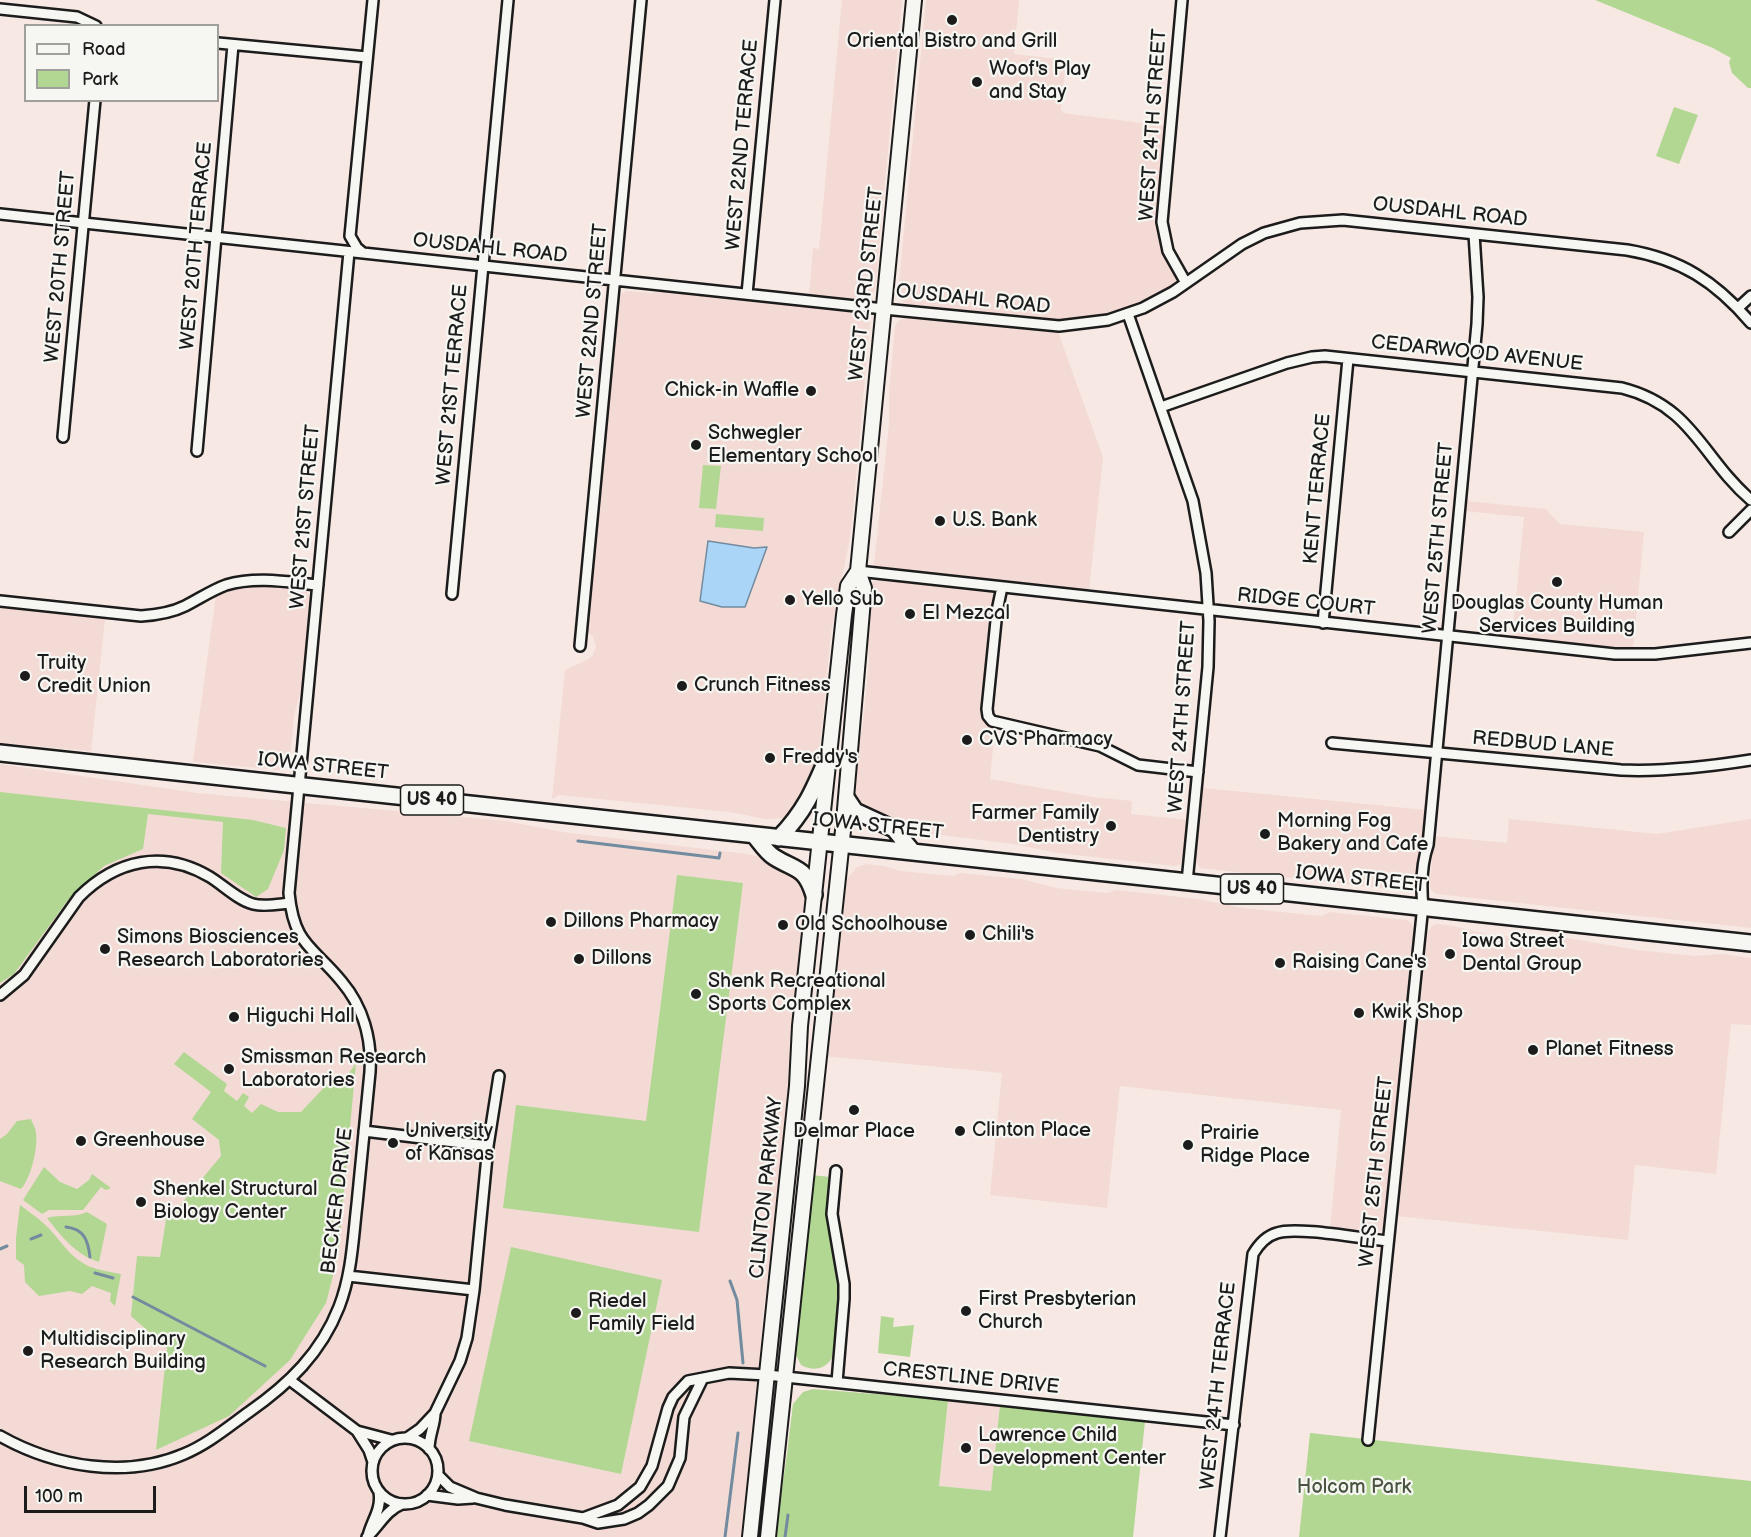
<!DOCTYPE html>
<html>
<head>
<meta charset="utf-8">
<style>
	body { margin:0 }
	#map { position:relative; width:1751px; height:1537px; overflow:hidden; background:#f7e8e3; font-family:"Balsamiq Sans",sans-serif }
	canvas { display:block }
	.legend { position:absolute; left:24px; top:24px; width:195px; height:78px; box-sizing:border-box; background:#f6f6f2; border:2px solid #9f9f9c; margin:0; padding:8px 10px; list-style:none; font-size:18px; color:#1c1c1c }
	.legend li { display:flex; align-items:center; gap:12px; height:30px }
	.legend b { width:30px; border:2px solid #9f9f9c }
	.scale { position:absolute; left:24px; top:1486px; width:132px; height:27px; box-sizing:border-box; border:3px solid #1c1c1c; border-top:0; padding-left:8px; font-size:18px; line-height:21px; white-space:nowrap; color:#1c1c1c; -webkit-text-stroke:4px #f6f6f2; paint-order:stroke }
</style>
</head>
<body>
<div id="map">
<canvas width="1751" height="1537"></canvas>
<ul class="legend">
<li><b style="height:8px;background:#f6f6f2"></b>Road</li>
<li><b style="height:16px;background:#b2d793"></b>Park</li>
</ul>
<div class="scale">100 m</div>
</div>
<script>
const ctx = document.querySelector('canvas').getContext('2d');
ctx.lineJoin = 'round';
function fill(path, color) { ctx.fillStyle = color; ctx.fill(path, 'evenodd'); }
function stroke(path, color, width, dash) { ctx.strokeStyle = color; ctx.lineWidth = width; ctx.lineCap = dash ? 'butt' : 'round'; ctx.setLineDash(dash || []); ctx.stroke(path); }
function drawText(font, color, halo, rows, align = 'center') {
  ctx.font = font + ' "Balsamiq Sans",sans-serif'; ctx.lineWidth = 4.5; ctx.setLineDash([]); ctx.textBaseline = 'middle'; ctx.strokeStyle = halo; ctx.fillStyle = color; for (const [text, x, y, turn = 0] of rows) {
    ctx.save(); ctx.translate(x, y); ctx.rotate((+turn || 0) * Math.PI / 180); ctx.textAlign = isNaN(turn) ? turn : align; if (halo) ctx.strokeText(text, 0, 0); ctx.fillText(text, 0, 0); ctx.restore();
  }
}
fill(new Path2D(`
	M842 0H902L875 290 870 298 864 299 809 296 813 248 819 249Z
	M926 0H1019L1014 54 1066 60 1061 110 1063 113 1165 126 1157 213V228L1165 257 1175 277 1176 282 1172 287 1143 303 1104 316 1060 321 963 312 946 308 907 304 900 300 898 293Z
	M626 291 651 293 668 291 802 306 862 314 870 321 853 511 849 543 831 632 819 755 811 787 788 818 765 819 730 812 559 795 552 799 565 670 589 659 593 655 596 646 593 637 587 631 618 299 621 294Z
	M907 318 1058 332 1103 457 1089 591 879 568 874 565 889 424V392L895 326 899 320Z
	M1466 501 1546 509 1560 524 1644 532 1633 650 1512 638 1524 517 1465 511Z
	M878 579 987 590 994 595 982 709 986 721 995 728 990 779 1093 797 1132 801 1131 814 1189 820 1184 861 1179 865 1174 866 1058 853 1013 844 910 831 889 824 868 815 854 798 853 793 856 758 863 723 869 660 867 632 871 583Z
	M250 586 298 589 306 591 310 598 304 677 294 716 290 759 287 765 279 770 193 762 216 595Z
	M0 607 105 619 91 751 0 743Z
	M0 764 197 793 506 821 562 832 747 854 770 859 799 873 808 892 777 1221 764 1305 760 1350 759 1403 745 1537H0Z
	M1203 788 1426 810 1419 884 1415 890 1408 891 1200 868 1195 861Z
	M1509 819 1657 834 1751 819V928L1436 894 1431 890 1430 884 1434 836 1507 843Z
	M866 864 884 866 901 871 930 874 953 876 960 873 1022 879 1056 888 1107 893 1116 890 1198 899 1242 908 1322 916 1329 912 1407 920 1412 924 1413 931 1383 1229 1374 1234 1330 1229 1341 1110 1120 1086 1107 1208 990 1195 1002 1073 824 1056 835 943 842 920 847 879 857 867Z
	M1437 924 1454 926 1487 934 1543 940 1567 938 1638 950 1695 956 1722 954 1751 958V1025L1731 1024 1716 1174 1635 1165 1628 1240 1396 1216 1416 1020 1421 997 1428 932 1432 926Z
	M948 1400 1000 1405 991 1491 939 1486Z`), '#f3dad4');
fill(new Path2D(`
	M1595 0H1751V88H1748L1732 73 1729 62 1731 58 1713 48Z
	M1674 107 1698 115 1679 164 1656 156Z
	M703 465 721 466 716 509 699 508Z
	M716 514 764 518 763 531 715 527Z
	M0 792 253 820 286 828 284 850 268 889 256 897 221 873 223 822 148 814 143 849 104 866 68 900 14 974 0 983Z
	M677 875 743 883 699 1232 503 1208 516 1105 646 1121Z
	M184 1052 227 1084 224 1091 237 1101 243 1093 249 1097 244 1106 252 1113 261 1104 278 1112H301L331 1080 340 1086 356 1063 338 1256 326 1303 290 1360 229 1416 156 1450 167 1348 131 1316 137 1256 160 1257 166 1220 162 1214 170 1210 177 1209 221 1156 219 1140 192 1119 211 1092 174 1064Z
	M31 1119C32 1123 36 1128 36 1133 38 1148 31 1178 21 1189L0 1181V1139L7 1134 17 1121Z
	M44 1167 60 1182 77 1189 89 1180 92 1174 111 1188 106 1190 101 1187 83 1210H49L42 1214 23 1200Z
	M812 1175 830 1177 828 1225 839 1297 832 1358C825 1369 814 1372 801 1365L794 1351Z
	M20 1205C32 1214 44 1222 53 1233 65 1247 71 1257 88 1266 98 1270 110 1272 121 1274L115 1306 110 1301 111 1293 92 1286 82 1294 70 1291 39 1296 25 1282 24 1265 16 1259V1238Z
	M87 1212 107 1224 99 1262C76 1255 61 1236 47 1218 61 1214 75 1218 87 1212Z
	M511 1247 662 1280 621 1474 469 1441Z
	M881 1316 894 1318 893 1327 914 1325 910 1357 878 1353Z
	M813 1389 948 1400 939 1486 991 1491 1000 1405 1145 1421 1133 1537H775L787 1454 793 1404 803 1392Z
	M1310 1433 1751 1481V1537H1299Z`), '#b2d793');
const water = new Path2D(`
	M708 541 754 548 767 547 745 607H722L700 601Z`);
fill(water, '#abd5f6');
stroke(water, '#728b9f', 1.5);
stroke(new Path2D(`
	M578 841 719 858 720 853
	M66 1227C84 1229 88 1240 90 1257
	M31 1239 41 1235
	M0 1249 7 1246
	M95 1273 113 1278
	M730 1281 737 1300 743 1363
	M133 1297 265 1366
	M725 1537 738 1433
	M785 1537 788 1515`), '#728b9f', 3);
const minor = new Path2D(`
	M1182 0 1162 222 1168 251 1186 283
	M0 9 77 17 96 26
	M218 43 367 57
	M0 214 884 309 1059 326 1108 320 1143 308 1173 292 1242 244 1264 233 1300 223 1343 220 1627 250C1681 259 1716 282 1751 323
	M363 253 357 248 350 236 373 0
	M747 294 775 0
	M1738 308 1751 296
	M1128 314 1193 501 1206 573 1209 621 1208 667 1187 882
	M1161 407 1287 363 1312 357 1325 356 1622 388C1693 406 1702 458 1751 500
	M63 437 95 100
	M197 451 233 45
	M1729 532 1751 510
	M858 571 1615 654H1655L1751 643
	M1002 587 997 611 987 709 988 716 992 721 1100 746 1138 765 1198 772
	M452 594 508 0
	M0 601 141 616C156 615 171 613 185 606 199 599 212 590 226 585 256 576 288 582 318 585
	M1323 623 1348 359
	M580 646 641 0
	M1332 743 1621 770C1665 772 1707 767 1751 760
	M1423 907C1421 887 1421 865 1428 845L1477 324 1478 297 1474 234
	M0 995 24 975 79 897C116 860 163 849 210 877 223 885 238 900 253 904 264 907 279 904 290 903
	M364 1131 488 1146
	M836 1171 832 1214 844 1284V1299L837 1382
	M348 1276 474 1290
	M291 1381 357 1431 391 1440
	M357 1431 369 1450 373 1462
	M0 1436C55 1467 126 1479 184 1454 208 1444 228 1427 249 1412 289 1384 321 1353 339 1307 352 1274 353 1238 357 1204 361 1160 366 1116 370 1072 372 1039 363 1007 342 982 313 946 294 946 289 893L349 252
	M372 1471a33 33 0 1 1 66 0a33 33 0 1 1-66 0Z
	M407 1438 420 1429 435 1413
	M1368 1440 1423 905
	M429 1449C429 1435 435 1425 435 1413L460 1361 467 1338 474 1290 488 1146 499 1076
	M438 1475 450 1487 476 1498 505 1505 583 1518 598 1523 624 1519 638 1513 649 1505 668 1486 680 1458 684 1417 703 1378
	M427 1495 458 1499 473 1498
	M583 1518 618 1505 640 1487 652 1466 668 1408 673 1397 688 1381 729 1373 767 1375 1234 1425
	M368 1536C372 1520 382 1509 379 1492
	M367 1537C379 1526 386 1510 402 1504
	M1220 1537 1253 1254C1259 1244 1266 1236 1277 1233 1296 1226 1364 1239 1388 1241`);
const primary = new Path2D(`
	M750 1537 797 1086 800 1026 844 615 848 586 858 571
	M768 1537 844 821 864 588 858 571 914 0`);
const trunk = new Path2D(`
	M0 753 1751 943
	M847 799 855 811 894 829 913 852
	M754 835C760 842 766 852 774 857 796 871 805 866 814 895
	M779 838C806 810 814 789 829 754`);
stroke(minor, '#1c1c1c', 14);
stroke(primary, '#1c1c1c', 18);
stroke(trunk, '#1c1c1c', 20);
stroke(minor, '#f6f6f2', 9);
stroke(primary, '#f6f6f2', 14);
stroke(trunk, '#f6f6f2', 15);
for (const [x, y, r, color] of [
	[952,20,6,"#1c1c1c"],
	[977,82,6,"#1c1c1c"],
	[811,391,6,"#1c1c1c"],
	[696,445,6,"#1c1c1c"],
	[940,521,6,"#1c1c1c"],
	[1557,582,6,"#1c1c1c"],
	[790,600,6,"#1c1c1c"],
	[910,614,6,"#1c1c1c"],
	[25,676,6,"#1c1c1c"],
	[682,686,6,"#1c1c1c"],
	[967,740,6,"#1c1c1c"],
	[770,758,6,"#1c1c1c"],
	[1111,826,6,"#1c1c1c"],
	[1265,834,6,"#1c1c1c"],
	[551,922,6,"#1c1c1c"],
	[783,925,6,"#1c1c1c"],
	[970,935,6,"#1c1c1c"],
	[105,949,6,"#1c1c1c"],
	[1450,954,6,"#1c1c1c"],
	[579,959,6,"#1c1c1c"],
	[1280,963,6,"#1c1c1c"],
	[696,994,6,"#1c1c1c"],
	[1359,1013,6,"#1c1c1c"],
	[234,1017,6,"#1c1c1c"],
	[1533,1050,6,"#1c1c1c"],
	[229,1069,6,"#1c1c1c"],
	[854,1110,6,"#1c1c1c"],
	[960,1131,6,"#1c1c1c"],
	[81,1141,6,"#1c1c1c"],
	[393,1143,6,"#1c1c1c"],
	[1188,1145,6,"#1c1c1c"],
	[141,1202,6,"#1c1c1c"],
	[966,1311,6,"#1c1c1c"],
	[576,1313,6,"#1c1c1c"],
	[28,1351,6,"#1c1c1c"],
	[966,1448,6,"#1c1c1c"]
]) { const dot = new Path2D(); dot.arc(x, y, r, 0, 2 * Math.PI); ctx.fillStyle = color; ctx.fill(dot); stroke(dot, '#f6f6f2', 2); }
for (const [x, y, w] of [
	[432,800,63],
	[1252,889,63]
]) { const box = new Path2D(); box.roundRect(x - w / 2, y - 15, w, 30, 4.5); ctx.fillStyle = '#f6f6f2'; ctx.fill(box); stroke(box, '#1c1c1c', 1.5); }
drawText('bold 18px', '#1c1c1c', null, [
	["US 40",432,800],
	["US 40",1252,889]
]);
drawText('20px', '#1c1c1c', '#f6f6f2', [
	["Oriental Bistro and Grill",952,42,"center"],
	["Woof's Play",989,70],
	["and Stay",989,93],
	["Chick-in Waffle",799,391,"right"],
	["Schwegler",708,434],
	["Elementary School",708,457],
	["U.S. Bank",952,521],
	["Yello Sub",802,600],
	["Douglas County Human",1557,604,"center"],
	["Services Building",1557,627,"center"],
	["El Mezcal",922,614],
	["Truity",37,664],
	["Credit Union",37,687],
	["Crunch Fitness",694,686],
	["CVS Pharmacy",979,740],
	["Freddy's",782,758],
	["Farmer Family",1099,814,"right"],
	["Dentistry",1099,837,"right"],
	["Morning Fog",1277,822],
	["Bakery and Cafe",1277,845],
	["Dillons Pharmacy",563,922],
	["Old Schoolhouse",795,925],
	["Chili's",982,935],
	["Simons Biosciences",117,938],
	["Research Laboratories",117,961],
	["Iowa Street",1462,942],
	["Dental Group",1462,965],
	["Dillons",591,959],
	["Raising Cane's",1292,963],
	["Shenk Recreational",708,982],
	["Sports Complex",708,1005],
	["Kwik Shop",1371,1013],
	["Higuchi Hall",246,1017],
	["Planet Fitness",1545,1050],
	["Smissman Research",241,1058],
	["Laboratories",241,1081],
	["Clinton Place",972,1131],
	["University",405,1132],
	["of Kansas",405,1155],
	["Delmar Place",854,1132,"center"],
	["Prairie",1200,1134],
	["Ridge Place",1200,1157],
	["Greenhouse",93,1141],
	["Shenkel Structural",153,1190],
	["Biology Center",153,1213],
	["First Presbyterian",978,1300],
	["Church",978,1323],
	["Riedel",588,1302],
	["Family Field",588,1325],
	["Multidisciplinary",40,1340],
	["Research Building",40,1363],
	["Lawrence Child",978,1436],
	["Development Center",978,1459]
], 'left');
drawText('20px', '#1c1c1c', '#f6f6f2', [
	["WEST 24TH STREET",1154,125,-86],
	["WEST 22ND TERRACE",743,145,-85],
	["OUSDAHL ROAD",1450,213,6],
	["WEST 20TH TERRACE",197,246,-85],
	["OUSDAHL ROAD",490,249,6],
	["WEST 20TH STREET",61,267,-85],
	["WEST 23RD STREET",867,284,-84],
	["OUSDAHL ROAD",973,300,6],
	["WEST 22ND STREET",593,321,-85],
	["CEDARWOOD AVENUE",1477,354,6],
	["WEST 21ST TERRACE",453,385,-85],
	["KENT TERRACE",1318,489,-85],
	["WEST 21ST STREET",306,517,-85],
	["WEST 25TH STREET",1439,538,-85],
	["RIDGE COURT",1306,603,6],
	["WEST 24TH STREET",1183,717,-86],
	["REDBUD LANE",1543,745,5],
	["IOWA STREET",323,767,6],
	["IOWA STREET",878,827,6],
	["IOWA STREET",1361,880,6],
	["WEST 25TH STREET",1377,1172,-84],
	["CLINTON PARKWAY",767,1188,-84],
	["BECKER DRIVE",338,1201,-83],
	["CRESTLINE DRIVE",971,1379,6],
	["WEST 24TH TERRACE",1219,1386,-84]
]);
drawText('20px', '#495440', '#f6f6f2', [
	["Holcom Park",1354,1488]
]);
</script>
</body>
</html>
